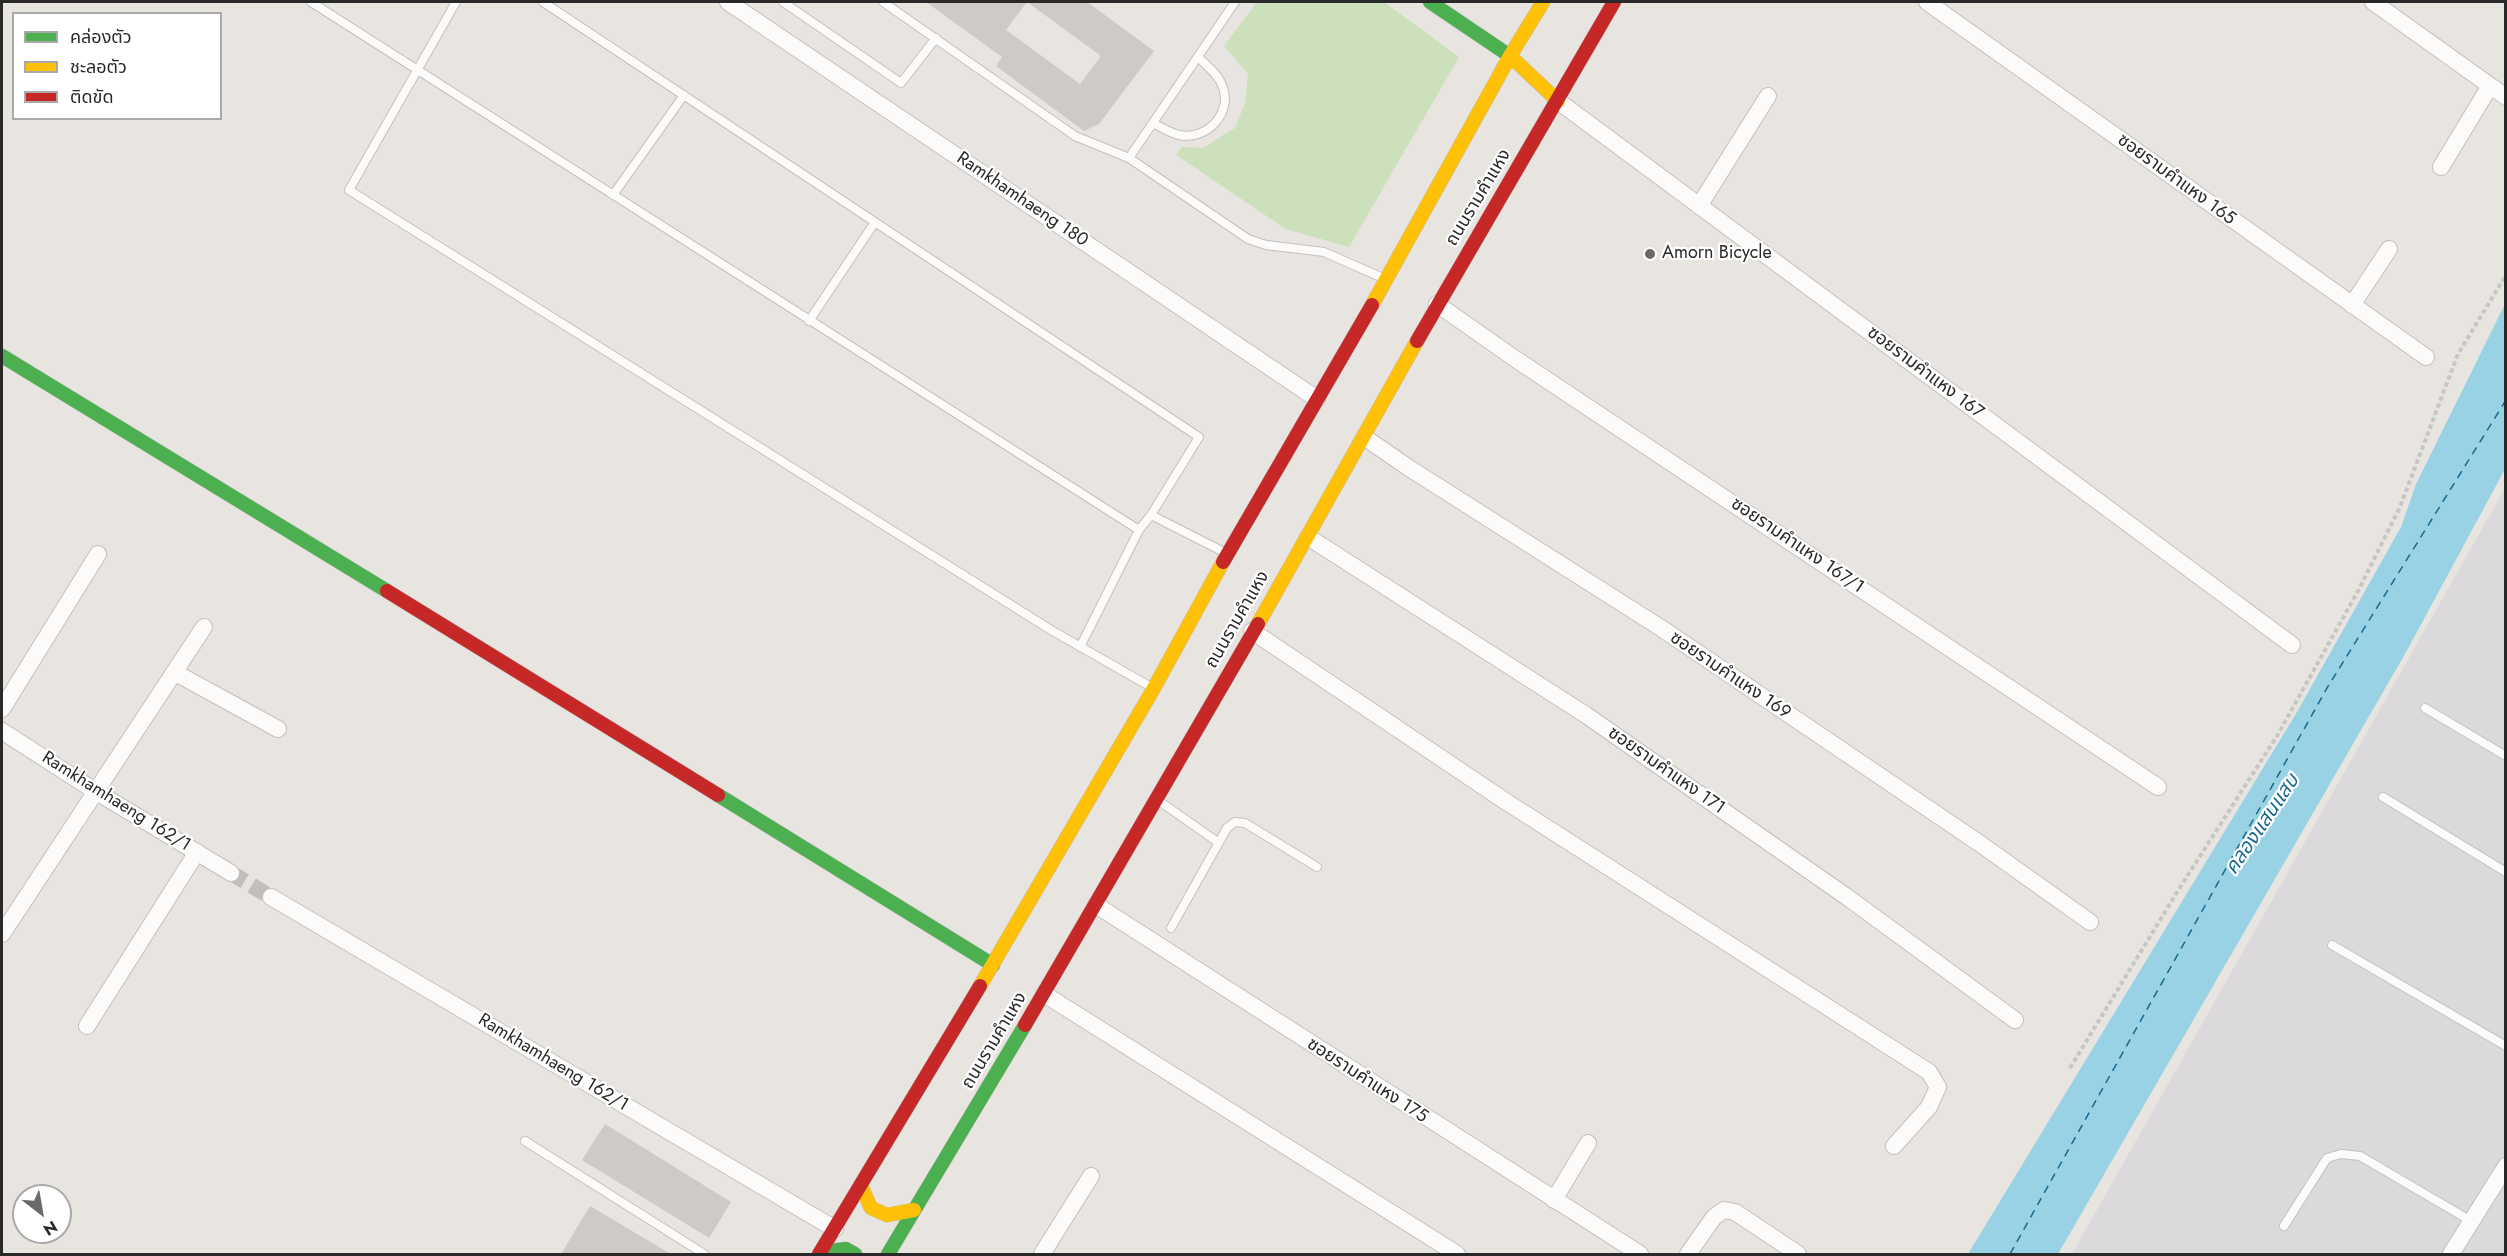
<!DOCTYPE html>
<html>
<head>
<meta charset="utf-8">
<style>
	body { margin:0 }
	#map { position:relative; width:2507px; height:1256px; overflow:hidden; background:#e8e4e0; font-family:Jost,"Noto Sans Thai",sans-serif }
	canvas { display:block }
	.frame { position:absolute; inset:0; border:3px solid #292929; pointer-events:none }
	.legend { position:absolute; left:12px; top:12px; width:210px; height:108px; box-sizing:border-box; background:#fff; border:2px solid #a9a9a9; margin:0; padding:8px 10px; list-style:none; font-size:18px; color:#292929 }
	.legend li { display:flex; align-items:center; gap:12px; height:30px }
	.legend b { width:30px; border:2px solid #a9a9a9 }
	.north { position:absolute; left:12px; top:1184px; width:60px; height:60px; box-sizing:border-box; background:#fff; border:2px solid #a9a9a9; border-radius:50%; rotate:149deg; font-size:16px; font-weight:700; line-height:24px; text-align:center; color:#292929 }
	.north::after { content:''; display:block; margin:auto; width:21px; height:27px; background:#6c6a69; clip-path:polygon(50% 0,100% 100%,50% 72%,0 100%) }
</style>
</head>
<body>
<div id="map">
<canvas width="2507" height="1256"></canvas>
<div class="frame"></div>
<ul class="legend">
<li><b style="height:8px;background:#4caf50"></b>คล่องตัว</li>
<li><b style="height:8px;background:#ffc107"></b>ชะลอตัว</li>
<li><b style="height:8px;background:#c62828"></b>ติดขัด</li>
</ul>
<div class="north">N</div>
</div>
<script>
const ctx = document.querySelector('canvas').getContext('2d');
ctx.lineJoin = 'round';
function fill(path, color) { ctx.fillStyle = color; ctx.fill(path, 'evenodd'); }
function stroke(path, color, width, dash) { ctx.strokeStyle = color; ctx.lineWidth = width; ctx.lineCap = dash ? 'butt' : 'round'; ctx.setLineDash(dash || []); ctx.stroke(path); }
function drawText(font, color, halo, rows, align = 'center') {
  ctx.font = font + ' Jost,"Noto Sans Thai",sans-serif'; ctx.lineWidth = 4.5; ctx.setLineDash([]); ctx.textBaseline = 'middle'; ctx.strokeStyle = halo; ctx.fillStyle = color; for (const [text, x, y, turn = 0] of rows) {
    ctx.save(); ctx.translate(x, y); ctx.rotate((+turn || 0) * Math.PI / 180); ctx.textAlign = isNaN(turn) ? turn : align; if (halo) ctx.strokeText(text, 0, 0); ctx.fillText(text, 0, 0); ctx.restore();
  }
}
fill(new Path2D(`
	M2505 488V1254H2072Z`), '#dbd9db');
fill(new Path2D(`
	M1257 2H1384L1459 57 1349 247 1286 229 1176 155 1182 147 1203 148 1235 128 1245 103 1248 74 1224 46Z`), '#cbe0bb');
fill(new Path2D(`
	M2505 304V469L2405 654 2058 1254H1968L2297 712 2401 527 2416 484Z`), '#99d2e4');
stroke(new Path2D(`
	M2010 1254 2327 688 2506 400`), '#176990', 1.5, [8, 6]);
fill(new Path2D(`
	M926 2H1087L1154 51 1099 124 1084 131 996 66 1002 57ZM1027 2 1101 56 1080 84 1006 30Z
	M605 1124 731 1202 709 1238 582 1160Z
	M590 1206 671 1254H561Z`), '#cdcac7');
stroke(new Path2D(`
	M231 873 271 897`), '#c2bfbb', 16, [16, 8]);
const lane = new Path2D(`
	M311 2 1139 530 1080 647
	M456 2 349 190 1051 630 1151 687
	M543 2 1199 437 1151 515 1139 530
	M783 2 901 83 936 38
	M883 2 1075 136 1129 158 1248 239 1266 245 1324 252 1383 278
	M1153 123C1161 127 1170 133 1179 135 1207 141 1234 112 1222 85 1218 74 1206 65 1198 57
	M1129 158 1235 2
	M613 195 684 95
	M809 321 875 222
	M1151 515 1224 552
	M2425 708 2506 756
	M2383 797 2506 872
	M1159 801 1219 843
	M1171 928 1227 828 1235 822 1245 823 1317 867
	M2332 945 2506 1046
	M525 1141 704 1254
	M2284 1226 2327 1158 2341 1154 2360 1156 2471 1221`);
const street = new Path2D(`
	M728 2 1317 399
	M1927 2 2426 357
	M2373 2 2506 97
	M1558 101 2292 645
	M2441 167 2490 86
	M1699 206 1768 96
	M1437 304 1514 358 2158 787
	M2352 305 2389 249
	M1364 437 1409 468 1661 628 1979 843 2090 922
	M1308 537 1586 715 1847 897 2015 1020
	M1252 631 1505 801 1929 1072 1938 1087 1929 1107 1894 1146
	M174 672 278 729
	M2 709 98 554
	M2 731 95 791 231 873
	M271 897 835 1229
	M1096 905 1640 1254
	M2 934 204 627
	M1044 994 1457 1254
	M87 1026 197 852
	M1554 1200 1588 1143
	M1042 1254 1091 1176
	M1688 1254 1714 1217 1724 1210 1735 1212 1798 1254
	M2451 1254 2506 1166`);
const fast = new Path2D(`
	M1430 2 1510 56
	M2 356 387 591
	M718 795 993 965
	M821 1252 846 1249 855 1254
	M888 1254 1025 1025`);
const slow = new Path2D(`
	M1510 56 1558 101
	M1372 305 1510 56 1543 2
	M1258 624 1417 341
	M980 986 1154 688 1223 562
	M861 1186 871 1208 887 1215 914 1210`);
const jam = new Path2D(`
	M1417 341 1614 2
	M1223 562 1372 305
	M387 591 718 795
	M1025 1025 1258 624
	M819 1254 980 986`);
stroke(lane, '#c2c0c1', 10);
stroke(street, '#c2c0c1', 18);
stroke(fast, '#c2c0c1', 15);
stroke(slow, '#c2c0c1', 15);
stroke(jam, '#c2c0c1', 15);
stroke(new Path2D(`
	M2070 1068 2179 889 2277 736 2358 591 2400 507 2458 354 2506 275`), '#c6c6c5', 4, [4.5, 3]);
stroke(lane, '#fcfbfa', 8);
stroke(street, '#fcfbfa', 16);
stroke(fast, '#4caf50', 14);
stroke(slow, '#ffc107', 14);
stroke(jam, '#c62828', 14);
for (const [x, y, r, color] of [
	[1650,254,6,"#6c6a69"]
]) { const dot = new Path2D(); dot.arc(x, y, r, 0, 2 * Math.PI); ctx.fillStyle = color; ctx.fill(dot); stroke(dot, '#fff', 2); }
drawText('18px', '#292929', '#fff', [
	["ซอยรามคำแหง 165",2176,180,36],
	["ถนนรามคำแหง",1479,198,-59],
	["Ramkhamhaeng 180",1022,200,34],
	["ซอยรามคำแหง 167",1925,373,37],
	["ซอยรามคำแหง 167/1",1797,546,34],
	["ถนนรามคำแหง",1238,620,-60],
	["ซอยรามคำแหง 169",1730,676,34],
	["ซอยรามคำแหง 171",1666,771,35],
	["Ramkhamhaeng 162/1",116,802,32],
	["ถนนรามคำแหง",995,1041,-59],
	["Ramkhamhaeng 162/1",553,1063,31],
	["ซอยรามคำแหง 175",1367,1081,33]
]);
drawText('18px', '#292929', '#fff', [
	["Amorn Bicycle",1662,254]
], 'left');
drawText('italic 20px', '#176990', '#fff', [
	["คลองแสนแสบ",2263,825,-56]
]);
</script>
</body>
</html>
